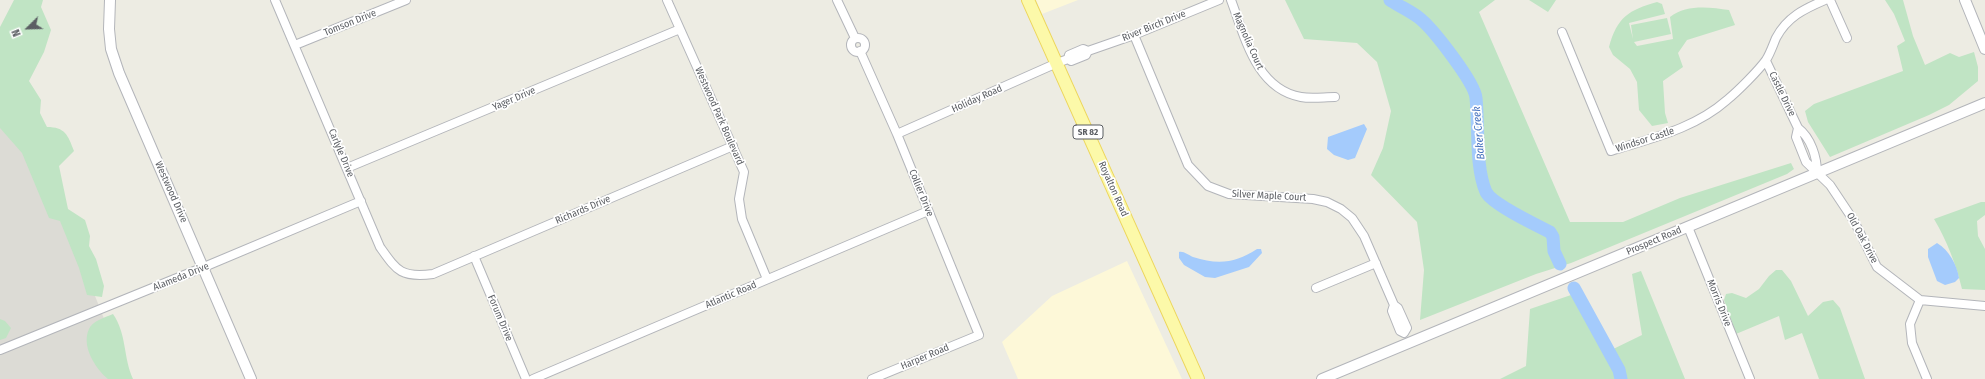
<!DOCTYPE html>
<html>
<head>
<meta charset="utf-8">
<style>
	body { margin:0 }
	#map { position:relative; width:1985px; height:379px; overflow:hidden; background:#edece3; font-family:"Fira Sans Condensed",sans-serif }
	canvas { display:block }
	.north { position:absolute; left:8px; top:8px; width:40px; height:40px; -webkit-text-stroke:3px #fff; paint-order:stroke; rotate:247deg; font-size:11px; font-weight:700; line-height:16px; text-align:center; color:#5b5e63 }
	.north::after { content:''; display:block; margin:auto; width:14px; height:18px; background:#5b5e63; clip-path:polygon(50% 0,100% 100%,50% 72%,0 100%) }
</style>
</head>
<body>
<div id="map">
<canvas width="1985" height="379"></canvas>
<div class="north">N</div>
</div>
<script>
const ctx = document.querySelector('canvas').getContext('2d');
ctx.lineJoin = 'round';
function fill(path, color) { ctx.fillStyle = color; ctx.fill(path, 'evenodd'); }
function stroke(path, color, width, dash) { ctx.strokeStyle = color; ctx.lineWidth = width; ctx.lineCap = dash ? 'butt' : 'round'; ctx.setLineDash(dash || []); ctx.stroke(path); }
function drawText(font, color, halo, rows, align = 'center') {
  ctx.font = font + ' "Fira Sans Condensed",sans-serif'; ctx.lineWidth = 3.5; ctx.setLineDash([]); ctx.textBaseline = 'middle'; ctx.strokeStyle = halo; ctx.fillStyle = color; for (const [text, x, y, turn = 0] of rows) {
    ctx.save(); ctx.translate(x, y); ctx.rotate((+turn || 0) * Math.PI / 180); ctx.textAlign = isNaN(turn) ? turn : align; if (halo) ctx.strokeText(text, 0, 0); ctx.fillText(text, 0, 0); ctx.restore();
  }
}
fill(new Path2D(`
	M1036 0H1078L1042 14Z
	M1127 261 1182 379H1018L1002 342 1052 296Z`), '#fdf8d8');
fill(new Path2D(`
	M0 57 128 379H0Z`), '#dcdbd5');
fill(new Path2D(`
	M14 0H43L41 7 51 30 44 52 29 81 41 100 40 113 47 127C65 127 68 135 74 151L59 166 68 209 85 220 90 236 89 246 96 259 104 286 102 297 87 295 79 268 60 221 49 218 22 153 0 128V27Z
	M1285 0H1495L1479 12 1570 222H1623L1680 198 1791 163 1794 169 1787 174 1571 263 1536 274 1420 320 1424 270 1417 222 1371 175 1383 148 1391 111 1377 62 1357 43 1304 39Z
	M1529 0H1556L1548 12Z
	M1885 0H1903L1913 36 1925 65 1950 53 1959 57 1974 52 1978 67V81L1949 105 1929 115 1830 157 1808 122 1805 111 1814 104 1903 71 1897 46 1905 41 1894 14Z
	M1657 2 1662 4 1665 14 1629 23 1633 39 1631 25 1667 18 1671 34 1634 42 1637 46 1673 39 1670 17C1686 4 1710 7 1729 10L1735 25 1687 40 1678 53 1683 67 1663 81 1665 113 1668 123 1652 126 1639 110 1637 82 1630 69 1613 55 1609 47C1617 17 1629 10 1657 2Z
	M1981 202H1985V215L1977 221 1978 236 1985 249V290L1962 289C1956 264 1947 241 1934 219Z
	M1776 270H1782L1791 281 1808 316 1823 302 1833 300 1840 308 1865 379H1819L1802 333 1785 340 1779 316 1736 334 1724 300 1726 294 1732 293 1746 298 1759 289 1769 276Z
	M1641 271 1685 379H1500L1526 366 1530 309 1571 295 1605 353 1642 335 1632 274Z
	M113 314C127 334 123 358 133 379H108C95 368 81 346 89 329 92 321 106 317 113 314Z
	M0 319 5 321 11 328 6 338 0 340Z`), '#c0e4c4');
fill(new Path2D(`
	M1364 124 1367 129 1355 158 1348 160 1334 155 1327 149 1328 137Z
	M1937 243C1949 250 1957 265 1959 278L1955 282 1945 285 1937 281 1928 257V249Z
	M1257 249H1261L1262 253 1249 267 1215 278 1205 277 1184 265 1179 258V252C1184 251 1188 255 1193 257 1218 265 1236 263 1257 249Z`), '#a4cbfc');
stroke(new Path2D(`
	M1390 0C1399 6 1410 11 1418 17 1432 27 1475 83 1476 98 1479 126 1475 167 1486 192 1492 204 1536 225 1550 232L1553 237 1554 251 1560 264
	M1574 288 1619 370 1621 379`), '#a4cbfc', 13);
const minor = new Path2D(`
	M275 0 380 247C397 271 401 278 433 274L733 146
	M667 0 744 172 739 199 742 219 767 279
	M837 0 855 38
	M1231 0C1245 37 1256 89 1301 97 1312 99 1324 97 1335 97
	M1830 0 1847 38
	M1562 32 1611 151C1652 138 1694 129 1727 100 1738 91 1758 71 1766 60 1770 54 1773 45 1776 38 1787 17 1804 9 1825 0
	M1134 35 1188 165 1208 186 1229 194 1313 199 1327 202 1341 209 1352 218 1364 236 1394 305
	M851 45a7 7 0 1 1 14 0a7 7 0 1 1-14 0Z
	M295 45 406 0
	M860 51 897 134 979 335 872 379
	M1088 51 1134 35 1219 0
	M1766 61 1798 128C1811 138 1817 157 1817 173
	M1798 128 1796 137 1806 162 1830 185 1854 221 1877 267 1920 300 1985 306
	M897 134 1057 63 1068 59 1071 61 1086 55 1088 51 1083 49 1069 55 1068 59
	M347 168 680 29
	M1688 227 1750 379
	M474 256 526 379
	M1316 288 1376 263
	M1920 300 1910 324 1912 343 1927 379
	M1394 305 1398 308 1407 328 1404 333 1400 331 1392 311Z
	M0 350 204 267 361 201
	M533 379 928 211`);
const tertiary = new Path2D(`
	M110 0 109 29 111 49 119 73 251 379
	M1965 0 1985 49
	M1322 379 1985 103`);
const primary = new Path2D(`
	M1028 0 1198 379`);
stroke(minor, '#b3b5ba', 10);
stroke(tertiary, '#b3b5ba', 12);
stroke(primary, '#edd65c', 14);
stroke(minor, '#fff', 8);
stroke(tertiary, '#fff', 10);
stroke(primary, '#fcf9a9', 12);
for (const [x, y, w] of [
	[1088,132,30]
]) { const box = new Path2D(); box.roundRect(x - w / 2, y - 7, w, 14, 3); ctx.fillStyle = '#fff'; ctx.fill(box); stroke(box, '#5b5e63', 1); }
drawText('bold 9px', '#5b5e63', null, [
	["SR 82",1088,132]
]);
drawText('10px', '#5b5e63', '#fff', [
	["Tomson Drive",350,23,-22],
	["River Birch Drive",1154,26,-22],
	["Magnolia Court",1248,41,66],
	["Castle Drive",1782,94,64],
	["Yager Drive",514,99,-23],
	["Holiday Road",977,99,-24],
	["Westwood Park Boulevard",719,116,66],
	["Windsor Castle",1645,140,-18],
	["Carlyle Drive",341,153,67],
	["Royalton Road",1113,189,66],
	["Westwood Drive",171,192,66],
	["Collier Drive",921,193,68],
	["Silver Maple Court",1269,196,3],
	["Richards Drive",583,210,-23],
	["Old Oak Drive",1862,238,62],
	["Prospect Road",1654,241,-23],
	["Alameda Drive",181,277,-22],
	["Atlantic Road",731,295,-23],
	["Morris Drive",1719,303,68],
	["Forum Drive",500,318,67],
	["Harper Road",925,357,-23]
]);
drawText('italic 11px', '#4773bf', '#fff', [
	["Baker Creek",1479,133,-95]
]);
</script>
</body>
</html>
